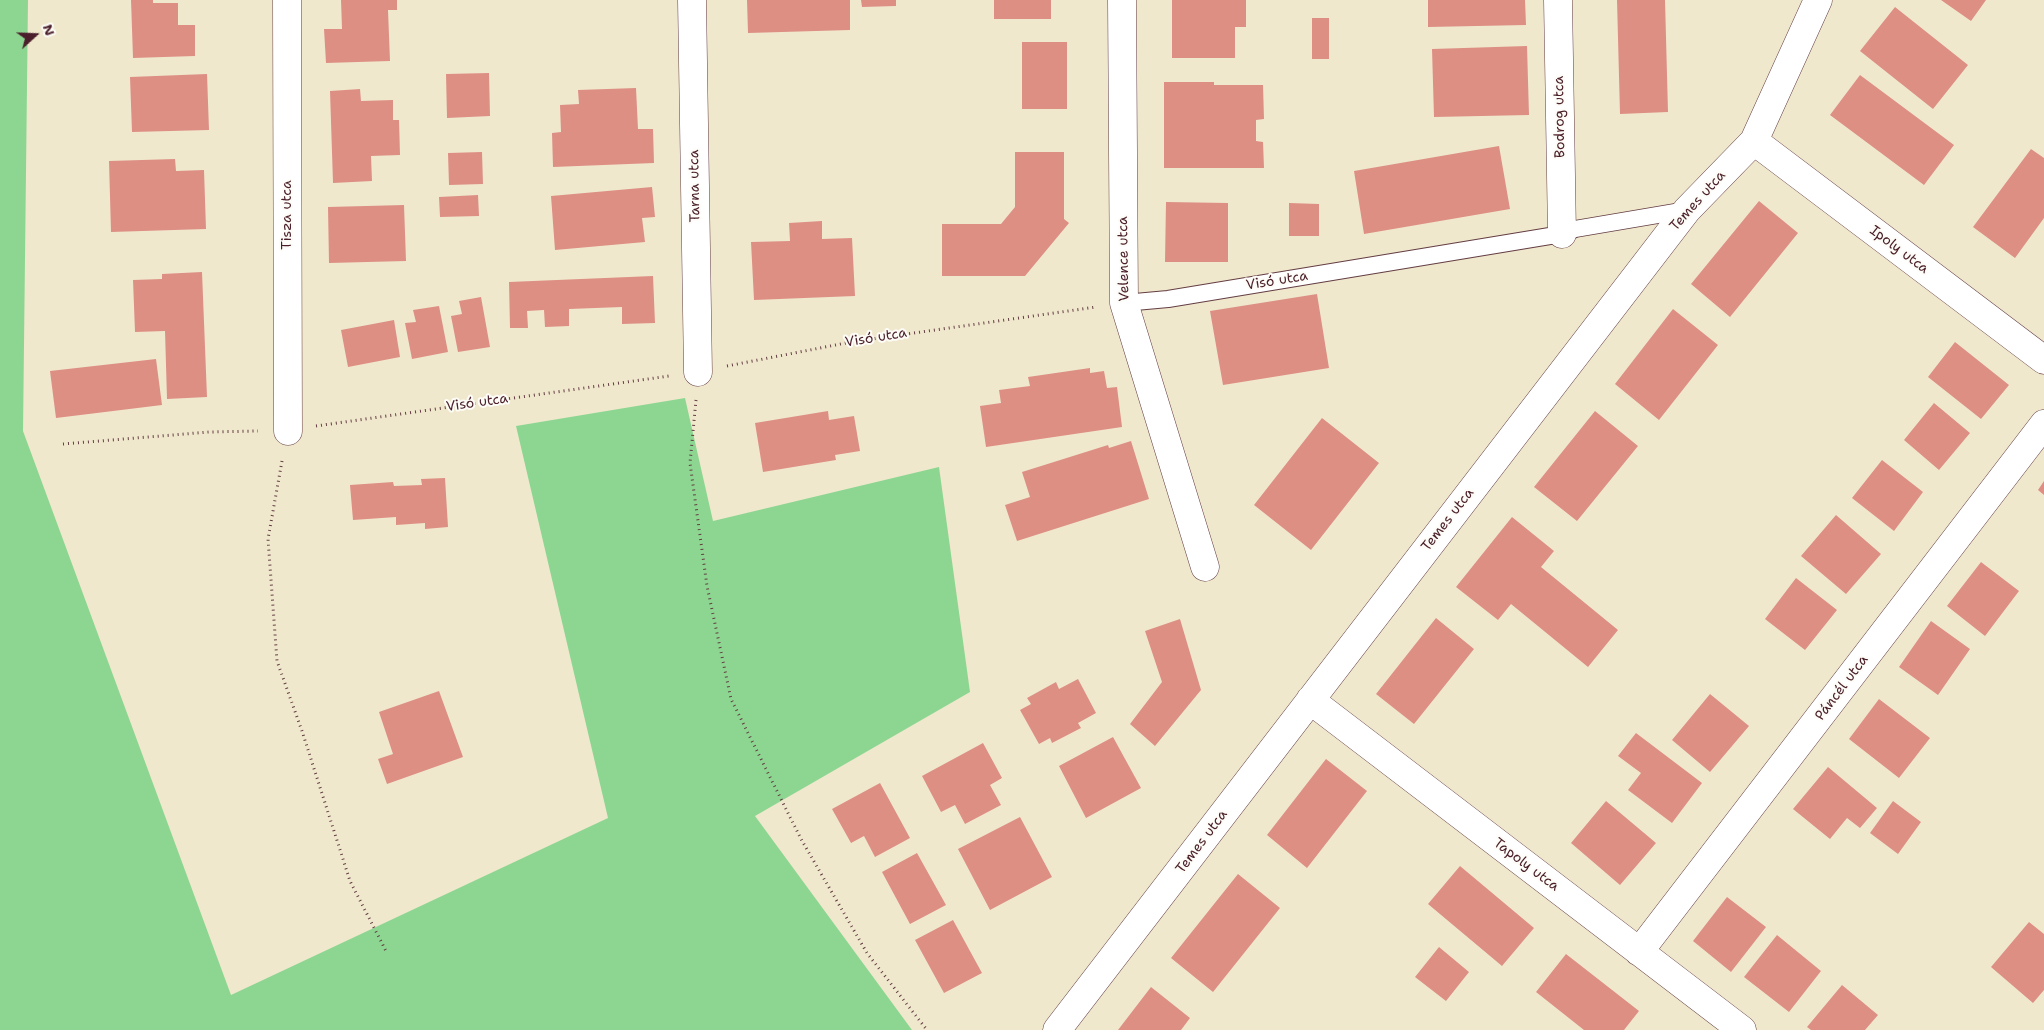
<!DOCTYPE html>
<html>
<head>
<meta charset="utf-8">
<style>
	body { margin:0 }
	#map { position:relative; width:2044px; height:1030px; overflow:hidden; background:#f0e8cd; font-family:"Shantell Sans",sans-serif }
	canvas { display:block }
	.north { position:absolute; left:10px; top:10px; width:50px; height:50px; -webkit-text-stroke:4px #fdfcf7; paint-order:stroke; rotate:70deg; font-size:14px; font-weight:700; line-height:20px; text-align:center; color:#4a1f2b }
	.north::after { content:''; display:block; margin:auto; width:18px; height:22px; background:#4a1f2b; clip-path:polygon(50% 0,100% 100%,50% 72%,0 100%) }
</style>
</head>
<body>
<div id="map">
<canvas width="2044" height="1030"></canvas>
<div class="north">N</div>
</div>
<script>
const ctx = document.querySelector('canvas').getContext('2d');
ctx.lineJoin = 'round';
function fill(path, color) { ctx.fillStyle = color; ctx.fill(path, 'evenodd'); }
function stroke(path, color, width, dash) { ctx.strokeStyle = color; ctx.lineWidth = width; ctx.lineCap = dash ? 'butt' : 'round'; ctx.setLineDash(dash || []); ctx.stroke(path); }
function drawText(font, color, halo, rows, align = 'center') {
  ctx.font = font + ' "Shantell Sans",sans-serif'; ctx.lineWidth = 4; ctx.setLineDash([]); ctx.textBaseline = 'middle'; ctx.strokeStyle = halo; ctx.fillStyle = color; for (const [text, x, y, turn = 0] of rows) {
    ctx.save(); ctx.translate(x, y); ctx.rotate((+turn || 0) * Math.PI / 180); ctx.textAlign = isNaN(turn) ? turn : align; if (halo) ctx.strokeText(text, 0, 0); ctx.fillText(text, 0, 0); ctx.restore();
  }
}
fill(new Path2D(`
	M0 0H28L23 431 231 995 608 818 516 426 685 398 713 521 939 467 970 692 755 816 912 1030H0Z`), '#8dd691');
fill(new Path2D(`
	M131 0H153V3H178V25H195V56L133 58Z
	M341 0H397V10H388L390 61 326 63 324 29H342Z
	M747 0H850V30L748 33Z
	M861 0H896V6L862 7Z
	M994 0H1051V19H994Z
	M1172 0H1246V27H1235V58H1172Z
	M1428 0H1525L1526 25 1428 27Z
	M1617 0H1665L1668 112 1620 114Z
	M1941 0H1986L1971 21Z
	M1895 7 1968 65 1933 109 1860 51Z
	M1312 18H1329V59H1312Z
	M1022 42H1067V109H1022Z
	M1527 46 1529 115 1434 117 1432 49Z
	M489 73 490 116 447 118 446 74Z
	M207 74 209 130 132 132 130 77Z
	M1860 75 1954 145 1924 185 1830 115Z
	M1164 82H1214V85H1263L1264 119 1256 120V141L1263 142 1264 168H1164Z
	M636 88 638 129H653L654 163 553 167 552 133 561 132 560 105 579 104 578 90Z
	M360 89 361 101 393 100V120H399L400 155 371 156 372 181 333 183 330 91Z
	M1499 146 1510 209 1364 234 1354 171Z
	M2031 149 2044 158V218L2015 258 1973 227Z
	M482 152 483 184 449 185 448 153Z
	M1015 152H1064V219L1069 223 1025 276H942V224H1001L1015 207Z
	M175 159 176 171 204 170 206 229 111 232 109 161Z
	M652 187 655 217 642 218 645 242 555 250 551 196Z
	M478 195 479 216 440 217 439 197Z
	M1759 201 1798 233 1730 317 1691 284Z
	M1166 202 1228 203V262H1165Z
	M1289 203 1319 204V236H1289Z
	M404 205 406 261 329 263 328 207Z
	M822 221V239L852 238 855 296 754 300 751 242 790 241 789 223Z
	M202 272 207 397 167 399 165 331 135 332 133 280 162 279V274Z
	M653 276 655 323 622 324V307L569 309V326L545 327 544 310 527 311 528 328H510L509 282Z
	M1317 294 1329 368 1223 385 1210 311Z
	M481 297 490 347 458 352 451 316 462 314 459 301Z
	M439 306 448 352 412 359 405 323 416 322 413 310Z
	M1673 309 1718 345 1659 420 1615 384Z
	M394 320 400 357 348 367 341 330Z
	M1955 342 2009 385 1981 419 1928 377Z
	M156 359 162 405 56 418 50 371Z
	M1090 368V373L1104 371 1107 388 1117 387 1122 427 986 447 980 406 1001 403 999 390 1030 386 1028 377Z
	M1934 403 1970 433 1939 470 1904 440Z
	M828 411 829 420 854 416 860 451 835 455 836 460 763 472 755 423Z
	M1595 411 1638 446 1577 521 1534 487Z
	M1322 418 1379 463 1311 550 1254 505Z
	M1131 441 1149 499 1017 541 1005 505 1030 497 1022 472 1108 445 1109 448Z
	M1882 460 1923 492 1894 531 1852 498Z
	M445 478 448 527 425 529V523L396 525V517L353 520 350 485 393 482 394 486 422 485 421 479Z
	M2044 481V495L2038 490Z
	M1836 515 1881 554 1846 594 1801 556Z
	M1512 517 1554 551 1541 567 1618 630 1588 667 1511 604 1498 620 1456 587Z
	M1981 562 2019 591 1985 636 1947 606Z
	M1796 578 1837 610 1805 650 1765 619Z
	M1436 618 1474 649 1414 724 1376 694Z
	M1180 619 1201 690 1155 746 1130 724 1162 682 1145 631Z
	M1931 621 1970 649 1938 695 1899 667Z
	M1078 679 1096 713 1078 723 1081 728 1052 743 1050 738 1039 744 1020 710 1031 704 1027 698 1056 682 1059 689Z
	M439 691 463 757 387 784 378 759 393 754 379 712Z
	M1710 694 1749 726 1710 772 1672 740Z
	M1879 699 1930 738 1899 778 1849 739Z
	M1636 733 1702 783 1672 823 1628 790 1641 773 1618 756Z
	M1113 737 1141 788 1086 818 1059 766Z
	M983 743 1002 778 990 785 1001 805 965 824 955 805 941 812 922 776Z
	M1326 759 1367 791 1307 868 1267 835Z
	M1828 767 1877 808 1860 828 1847 818 1830 839 1793 809Z
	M880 783 910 838 875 857 864 836 851 843 832 809Z
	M1606 801 1656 843 1620 885 1571 843Z
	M1893 801 1921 822 1898 854 1870 833Z
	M1020 817 1052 877 990 910 958 849Z
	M917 853 946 905 910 924 882 872Z
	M1460 866 1534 928 1502 966 1428 904Z
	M1238 874 1280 908 1213 992 1171 958Z
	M1727 897 1766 927 1731 972 1693 941Z
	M953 920 982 973 944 993 915 940Z
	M2029 922 2044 934V990L2033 1003 1991 967Z
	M1777 935 1821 971 1789 1012 1744 977Z
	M1439 947 1469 972 1446 1001 1415 977Z
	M1566 954 1639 1011 1624 1030H1584L1536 992Z
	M1842 985 1878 1015 1865 1030H1811L1807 1027Z
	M1151 987 1190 1018 1181 1030H1118Z`), '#dd8f84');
const service = new Path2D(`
	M1124 303 1168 299 1562 234 1575 229 1687 210`);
const minor = new Path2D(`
	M287 0 288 431
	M692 0 698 372
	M1122 0 1124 303 1205 567
	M1558 0 1562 234
	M1754 141 2044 360
	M1310 700 1742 1030
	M1639 952 2044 424
	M1057 1030 1687 210 1754 141 1818 0`);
stroke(service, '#633d43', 18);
stroke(minor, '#633d43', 29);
stroke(new Path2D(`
	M727 366 851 342 1096 307
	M696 400 690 463 707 586 731 699 801 839 867 953 927 1030
	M316 426 669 376
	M63 444 209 432 258 431
	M282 461 268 539 277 661 302 731 350 881 387 953`), '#633d43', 3, [1, 4]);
stroke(service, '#fff', 16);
stroke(minor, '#fff', 28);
drawText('14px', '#4a1f2b', '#fdfcf7', [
	["Bodrog utca",1560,117,-91],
	["Tarna utca",695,186,-91],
	["Temes utca",1698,201,-48],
	["Tisza utca",287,215,-90],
	["Ipoly utca",1899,250,37],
	["Velence utca",1124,259,-91],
	["Visó utca",1277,281,-9],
	["Visó utca",876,338,-9],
	["Visó utca",477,403,-8],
	["Temes utca",1448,520,-52],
	["Páncél utca",1842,688,-53],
	["Temes utca",1202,842,-53],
	["Tapoly utca",1526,865,37]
]);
</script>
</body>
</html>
